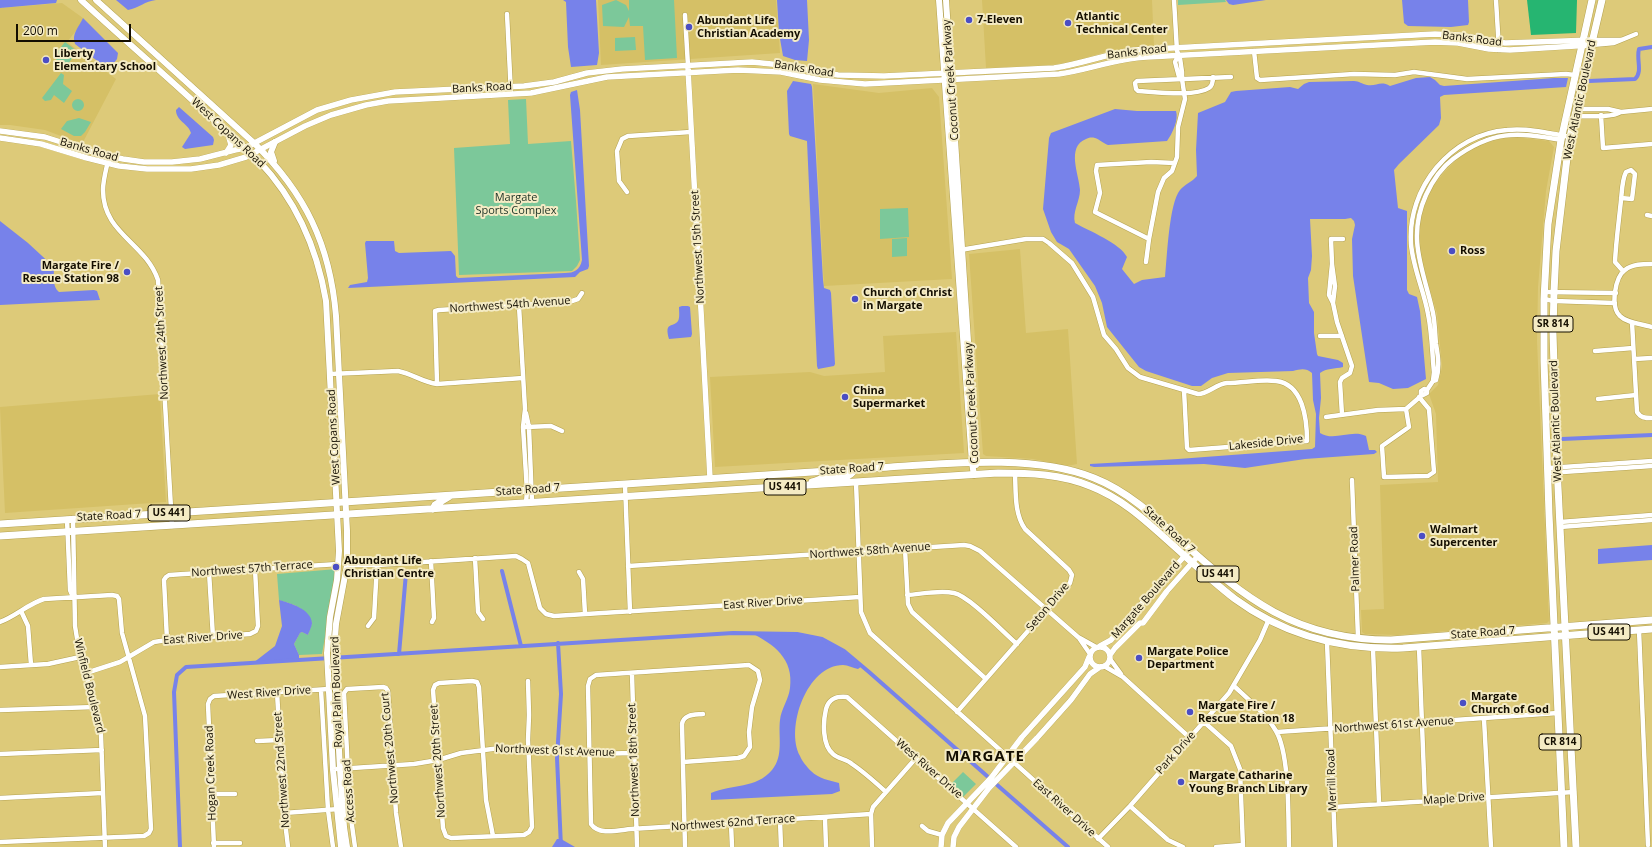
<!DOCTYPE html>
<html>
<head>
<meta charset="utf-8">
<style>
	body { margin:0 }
	#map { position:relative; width:1652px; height:847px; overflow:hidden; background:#ddca79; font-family:"Open Sans",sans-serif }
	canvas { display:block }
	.scale { position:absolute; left:16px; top:24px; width:115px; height:18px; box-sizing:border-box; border:2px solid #140e00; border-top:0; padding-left:5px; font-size:12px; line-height:14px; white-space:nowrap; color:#140e00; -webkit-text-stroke:3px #f4ebc4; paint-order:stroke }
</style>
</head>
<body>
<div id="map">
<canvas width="1652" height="847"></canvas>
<div class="scale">200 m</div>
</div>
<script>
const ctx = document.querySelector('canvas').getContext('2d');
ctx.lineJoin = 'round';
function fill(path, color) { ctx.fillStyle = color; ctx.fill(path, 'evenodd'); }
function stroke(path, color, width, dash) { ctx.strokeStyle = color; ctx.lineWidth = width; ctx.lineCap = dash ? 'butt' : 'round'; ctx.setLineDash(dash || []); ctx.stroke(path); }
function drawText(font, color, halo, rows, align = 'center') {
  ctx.font = font + ' "Open Sans",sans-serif'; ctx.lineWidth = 4; ctx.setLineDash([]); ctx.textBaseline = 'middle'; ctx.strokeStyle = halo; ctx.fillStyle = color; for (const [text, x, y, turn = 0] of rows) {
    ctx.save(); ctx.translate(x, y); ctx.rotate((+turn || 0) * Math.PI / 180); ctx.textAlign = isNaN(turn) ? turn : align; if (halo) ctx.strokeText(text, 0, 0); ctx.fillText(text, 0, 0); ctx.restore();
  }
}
fill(new Path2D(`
	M598 0H776L780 53 601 65Z
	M982 0H1152L1154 46 1112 50 1071 62 1050 65 986 68Z
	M62 3 83 18 79 27 67 42 116 79 82 144 45 130 10 125H0V8Z
	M813 84 879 93 932 88 939 97 952 279 824 286Z
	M1515 137 1549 141 1554 147 1546 191 1538 287 1537 341 1549 621 1547 623 1398 635 1365 634 1362 632 1361 610 1384 609 1380 485 1438 482 1436 414 1429 394 1438 385 1442 367 1437 313 1422 263 1419 247V226L1424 207 1433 186 1446 170 1462 155 1479 145 1500 139Z
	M1020 249 1026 333 1068 329 1077 464 1067 466 1033 459 986 456 983 454 969 254Z
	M956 332 964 453 715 467 710 377 810 372 824 376 885 372 883 336Z
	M160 394 166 502 5 513 0 407Z`), '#d5c066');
fill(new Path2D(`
	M616 0 626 5 629 11V0H674L677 58 645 60 643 26H630L629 17 624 27 603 26 602 5Z
	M1178 0H1225L1226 2 1178 5Z
	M635 37 636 50 615 51V38Z
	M65 42 77 51 66 67 53 57Z
	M61 73 64 75 63 84 72 91 64 103 54 95 51 100 45 101 42 98Z
	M72 105a6 6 0 1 1 12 0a6 6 0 1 1-12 0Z
	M526 99 528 144 571 141 576 201 580 260 577 266 572 271 459 275 454 148 510 144 508 100Z
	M79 118 91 122 85 132 81 136H74L61 129 67 121Z
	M908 208 909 237 880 239V209Z
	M907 238V256L892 257V239Z
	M337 569 322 654 299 655 294 644 300 633 302 632 308 635 312 623C305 607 295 605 279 600L277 574Z
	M963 772 976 784 963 797 950 785Z`), '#7cc89a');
fill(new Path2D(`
	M1527 0H1577L1576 33 1531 35Z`), '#26b571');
fill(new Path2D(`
	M0 0H57L56 3 0 8Z
	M116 0H156C145 1 139 8 128 10Z
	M563 0H596L599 53 597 65 571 67 568 47 566 2Z
	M777 0H807L809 40 807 61 795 60 783 56 779 33Z
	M1226 0H1266L1233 5 1229 4Z
	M1402 0H1468L1469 22 1468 25 1451 27 1408 26 1404 23Z
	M83 18 118 53 117 59 110 68 104 66 75 44C71 34 79 27 83 18Z
	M1430 77 1435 80 1440 85 1444 86 1554 78H1568L1566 87 1444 95 1440 97 1441 118 1439 125 1399 164 1394 170 1398 208 1407 211V290L1409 294 1417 297 1420 311 1426 379 1408 388 1393 389 1379 383 1369 382 1353 276 1352 239 1355 225 1354 221 1351 218 1345 219H1310L1312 256 1311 270 1308 278 1309 303 1314 312V333L1317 354 1318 356 1338 360 1343 363V367C1335 369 1326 368 1320 373L1321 398 1319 418 1320 433C1334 442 1351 429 1366 436L1369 450H1375L1377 452 1374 454 1305 459 1245 468 1204 464 1094 467 1090 466V464L1178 459 1312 449 1315 447 1316 414 1313 400 1312 373C1306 368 1301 369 1293 371L1228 373 1212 378 1201 386H1192L1146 371 1139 367 1107 327 1102 303 1095 286 1069 249 1057 242 1051 232 1043 209 1049 138 1051 133 1115 109 1137 111H1176C1179 120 1172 134 1167 141L1108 145C1103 143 1099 139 1095 138 1091 137 1088 138 1086 139 1066 147 1079 174 1080 190 1080 201 1072 212 1075 223 1089 231 1120 243 1127 257L1122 269 1134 284 1142 280 1165 277C1167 258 1169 203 1180 190 1185 184 1192 182 1197 176L1196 150 1198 113 1225 102 1231 92 1236 91 1290 87 1298 89 1304 84 1309 82 1354 81C1359 81 1362 84 1367 85 1376 87 1380 80 1390 86L1416 78Z
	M793 81 811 84 812 87 823 280 824 288 830 290 831 293 835 364 834 366 818 369 817 366 807 141 790 136 789 134 787 91Z
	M577 90 580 110 589 266 588 269 580 272 575 277 348 288 350 285 367 282 368 278 365 243 366 241H394L395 251 399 253 451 251 455 256 456 276 458 278 565 273C574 273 580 270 582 260L570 95 571 92Z
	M179 107 213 137 214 140 213 145 185 149 182 147 191 133C188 123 176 121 176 110Z
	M0 221 28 243 54 267C54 275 52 287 59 292L94 290 97 291 100 300 0 305Z
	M682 306H688L690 307 692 334 691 337 669 339C664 321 673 328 678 321 680 318 679 311 679 307Z
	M1652 545V560L1598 564V549Z
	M279 600C290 603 311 609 312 623 312 626 309 632 308 635L302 632 300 633 294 644 299 655V660L253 663 275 646 282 626Z
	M767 632C812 634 827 638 862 666L858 669C853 668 848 665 843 665 807 665 785 728 800 756 802 761 807 767 811 771 819 779 829 780 839 783L840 791 832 794 711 800V793C732 784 756 789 772 770 784 756 778 736 780 720 781 709 789 699 790 688 794 659 774 644 751 633Z
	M557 839H561L575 847H552Z`), '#7782ea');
stroke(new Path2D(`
	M1589 81 1635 79C1643 72 1636 59 1639 49L1652 47
	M1562 439 1652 435
	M502 571 521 646
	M558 643 561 694 557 758 561 847
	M399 654 406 573
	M996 784 1068 847
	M180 847 174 692 177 675 186 667 733 633 797 634 822 639 844 651 869 672 987 776`), '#7782ea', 4);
const minor = new Path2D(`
	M1496 0 1499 50
	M507 14 511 94
	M685 15 688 66
	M1593 40H1621
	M1592 45 1614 43 1636 34
	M1254 51 1257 78 1260 80 1354 74 1395 75 1414 72 1467 79 1566 74 1575 75
	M1178 56 1175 62 1179 77 1182 79
	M1213 77C1213 81 1212 86 1209 88 1195 97 1156 92 1138 91L1136 89 1135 83 1137 81 1231 77
	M1577 109H1608L1621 112
	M1601 115 1603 148 1652 144
	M1575 116C1587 116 1612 118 1621 112L1652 109
	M109 156C107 167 103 179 103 190 103 234 145 242 158 280L172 526
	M627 192 619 181 617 151 622 139 628 136 691 132
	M1621 198 1632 199 1635 174 1631 170 1626 172C1622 180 1622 191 1621 200 1619 220 1616 241 1615 262L1623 271
	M1647 215 1652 216
	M1149 239 1158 192 1164 178 1172 171 1177 157 1178 127 1185 99 1182 79V72L1180 58 1177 51 1174 0
	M960 250 1026 239H1043L1049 243 1072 263 1085 284 1093 297 1104 335 1116 349 1128 368 1140 377 1198 394C1208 394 1216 384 1227 383 1243 383 1260 379 1276 381 1303 384 1307 419 1307 441L1189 450 1187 448 1184 390
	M1146 262 1149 239 1095 212 1100 193 1096 171 1097 165 1151 162 1175 163
	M1332 264 1329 295 1333 303 1337 322 1352 366 1350 373 1342 378 1340 382 1342 415
	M1652 264C1643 264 1632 264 1625 270 1615 277 1610 307 1620 316 1627 323 1642 324 1652 327
	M1544 292 1616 293
	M1544 299 1554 301 1615 303
	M1333 303 1335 286 1332 264 1331 239H1343
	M519 306 525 409 523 427 527 491 526 503
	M1632 322 1637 412C1641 418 1645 418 1652 418
	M1320 336H1342
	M1595 351 1633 348
	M1634 359 1652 358
	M330 374 398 371C413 374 422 382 437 384L523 378
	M1433 381 1434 372C1432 353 1432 333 1428 314 1424 291 1413 268 1411 244 1407 188 1451 134 1507 130 1528 128 1550 133 1570 137
	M437 384 435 311 439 310 569 302 578 299 582 293
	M1427 390 1433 381 1436 380C1440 367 1438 356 1436 344 1435 334 1435 323 1433 313 1424 271 1406 239 1426 195 1432 182 1441 168 1453 159 1492 130 1516 132 1562 140
	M1598 399 1636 395
	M1406 409 1409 427 1382 446 1384 477 1428 476 1434 472 1429 409 1419 397
	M526 413 529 427 532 503
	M1326 417 1378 410 1406 409 1421 396 1427 393V390L1424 389 1421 391V396
	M526 427 551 426 562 431
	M1548 468 1652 461
	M1548 473 1652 466
	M1352 480 1358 638
	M856 482 861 612 870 633 1108 847
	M625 484 630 612
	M73 518 75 626 80 657 96 707 101 735 105 847
	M67 519 70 590 73 597
	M1560 522 1652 515
	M1560 527 1652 520
	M905 549 908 604 912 612 986 679
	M475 558 478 612 483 619
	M431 561 434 618 432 622
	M347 565H377L516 556 522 559 528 563 540 608 546 614 554 616 860 597
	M628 566 964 545 970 546 980 551 1078 637 1096 647
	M209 572 213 637
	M579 572 583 579 585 614
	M907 595C922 594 939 590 954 593 969 596 1003 632 1017 644
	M21 611 28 626 31 665
	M0 622C16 616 28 604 44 599L112 595 117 596 119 599 122 633 145 716 151 829 149 833 144 836 0 842
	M368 626 374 618 377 565
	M1639 630 1648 845
	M1079 638 1090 654
	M167 640 164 580 166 577 169 575 338 564
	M1327 642 1335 847
	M1419 647 1425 801
	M1373 648 1379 804
	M1110 659 1121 674
	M1104 666 1123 677 1190 738
	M0 667 48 664 80 657
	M86 673 120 662 154 642 167 640 250 634 256 631 258 626 255 569
	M632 673 637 847
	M1234 686C1249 700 1266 714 1276 731 1290 755 1288 818 1289 847
	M321 690 328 810 333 847
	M277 692 284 813 288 847
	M0 710 96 707
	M957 712 1070 583 1072 575 1069 570 1025 529C1014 513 1016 492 1015 473
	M1484 719 1491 847
	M1204 722 1231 746 1240 769 1243 847
	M1277 732 1558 713
	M257 741 280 740
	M0 754 102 750
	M683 762 738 758 744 756 750 747 749 732 752 707 760 680 758 671 749 665 596 675 590 679 588 686 591 824C599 836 619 830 631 829L871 814
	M337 769 414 764 438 760 461 753 500 748 589 754 634 753
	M886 792C875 782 864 772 852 764 847 759 838 759 833 754 822 745 823 722 826 709 829 698 837 696 847 697L1016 847
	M211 794H235
	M0 798 103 793
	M1130 806 1168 840 1183 847
	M1334 807 1574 792
	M284 813 339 809
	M825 817 826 847
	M780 820 781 847
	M731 823 732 847
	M922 826 928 831 942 835
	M493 836 486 800 479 687 477 682 472 681 439 683 435 685 433 690 443 828 446 836 451 838 524 835 529 832 532 827 528 740 529 715 528 681
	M1098 839 1130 806 1229 693 1260 640 1269 619
	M213 843H240
	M214 847 208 704 210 699 214 696 329 689
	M355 847 350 811 344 693 347 689 383 687 386 688 388 691 396 813 401 847
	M685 847 682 724C684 714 694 715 703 714
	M872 847 871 814 873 807 916 758
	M1216 847 1243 845`);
const tertiary = new Path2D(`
	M688 69 710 478
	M0 131 45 137 99 154 123 159 144 162H172L200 159 235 150 245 148 317 110 351 100 395 92 524 86 554 82 587 73 622 69 752 62 781 65 838 75 884 76 1054 68C1081 64 1107 54 1134 50L1435 34 1459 35 1505 43 1593 40
	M0 138 41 144 87 158 119 166 147 169H191L219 165 246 157 305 126 331 115 366 105 388 101 531 93 607 77 738 70 781 72 820 80 865 84 1059 74C1089 70 1117 58 1148 57L1435 42 1458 43 1489 49 1510 50 1592 45
	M226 153 231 145 227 131
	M1100 646 1111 640 1126 621 1190 550
	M1090 657a10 10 0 1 1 20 0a10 10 0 1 1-20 0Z
	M1110 655 1115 648 1140 623H1143L1167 591 1198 556
	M941 847 942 835 948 823 991 778 1022 737 1085 667 1089 657
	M953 847 954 837 959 827 989 788 1037 738 1071 700 1090 674 1100 667`);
const secondary = new Path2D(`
	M81 0C121 37 163 73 203 110 221 127 241 143 259 161 296 200 317 248 326 301L339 551 337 580 330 617 327 653 333 770 341 847
	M96 0 254 143C305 193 330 244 336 316L347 531V565L336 624 334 652 340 769 344 827 347 847
	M939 0 972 463 974 475
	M946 0 976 465
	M274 161 271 152 275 142`);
const primary = new Path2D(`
	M812 482C816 481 820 479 824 478 836 477 849 480 855 469
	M433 509 435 505 450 496
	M0 524 875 468C941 464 1032 453 1094 478 1127 491 1153 515 1179 539 1245 599 1296 640 1391 640L1652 620
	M0 536 998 473C1029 473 1061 474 1090 486 1124 499 1149 524 1175 547 1195 565 1214 583 1235 599 1284 635 1342 650 1403 648L1652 629
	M1564 847 1549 514 1544 361V299L1548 224 1561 140 1592 0
	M1576 847 1557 467 1553 333 1554 292 1556 251 1569 141 1602 0`);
stroke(minor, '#b4a251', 5.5);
stroke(tertiary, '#b4a251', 6);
stroke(secondary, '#b4a251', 7);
stroke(primary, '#b4a251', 8);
stroke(minor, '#fff', 4.5);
stroke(tertiary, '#fff', 5.5);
stroke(secondary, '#fff', 6);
stroke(primary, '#fff', 7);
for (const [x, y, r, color] of [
	[969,20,4,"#4b4ec4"],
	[1068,23,4,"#4b4ec4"],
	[689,27,4,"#4b4ec4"],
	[46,60,4,"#4b4ec4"],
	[1452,251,4,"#4b4ec4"],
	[127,272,4,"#4b4ec4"],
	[855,299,4,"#4b4ec4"],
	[845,397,4,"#4b4ec4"],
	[1422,536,4,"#4b4ec4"],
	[336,567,4,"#4b4ec4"],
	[1139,658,4,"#4b4ec4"],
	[1463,703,4,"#4b4ec4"],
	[1190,712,4,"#4b4ec4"],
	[1181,782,4,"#4b4ec4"]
]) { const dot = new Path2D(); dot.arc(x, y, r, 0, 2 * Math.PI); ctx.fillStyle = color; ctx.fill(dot); stroke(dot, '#f4ebc4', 1.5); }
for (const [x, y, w] of [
	[1553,324,40],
	[785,487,42],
	[169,513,42],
	[1218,574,42],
	[1609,632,42],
	[1560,742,42]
]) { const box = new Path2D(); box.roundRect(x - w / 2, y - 8, w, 16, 3); ctx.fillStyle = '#f4ebc4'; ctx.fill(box); stroke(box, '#140e00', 1); }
drawText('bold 10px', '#140e00', null, [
	["SR 814",1553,324],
	["US 441",785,487],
	["US 441",169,513],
	["US 441",1218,574],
	["US 441",1609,632],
	["CR 814",1560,742]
]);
drawText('bold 11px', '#140e00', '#f4ebc4', [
	["Atlantic",1076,17],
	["Technical Center",1076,30],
	["7-Eleven",977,20],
	["Abundant Life",697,21],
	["Christian Academy",697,34],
	["Liberty",54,54],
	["Elementary School",54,67],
	["Ross",1460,251],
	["Margate Fire /",119,266,"right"],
	["Rescue Station 98",119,279,"right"],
	["Church of Christ",863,293],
	["in Margate",863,306],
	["China",853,391],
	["Supermarket",853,404],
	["Walmart",1430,530],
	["Supercenter",1430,543],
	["Abundant Life",344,561],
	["Christian Centre",344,574],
	["Margate Police",1147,652],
	["Department",1147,665],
	["Margate",1471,697],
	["Church of God",1471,710],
	["Margate Fire /",1198,706],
	["Rescue Station 18",1198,719],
	["Margate Catharine",1189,776],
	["Young Branch Library",1189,789]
], 'left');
drawText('11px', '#140e00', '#f4ebc4', [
	["Banks Road",1472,39,7],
	["Banks Road",1137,52,-7],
	["Banks Road",804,69,9],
	["Coconut Creek Parkway",951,80,-94],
	["Banks Road",482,88,-3],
	["West Atlantic Boulevard",1580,100,-78],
	["West Copans Road",228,133,43],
	["Banks Road",89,150,16],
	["Northwest 15th Street",698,247,-93],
	["Northwest 54th Avenue",510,305,-4],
	["Northwest 24th Street",162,343,-93],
	["Coconut Creek Parkway",972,403,-93],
	["West Atlantic Boulevard",1556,421,-92],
	["West Copans Road",334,437,-93],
	["Lakeside Drive",1266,443,-6],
	["State Road 7",852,469,-4],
	["State Road 7",528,490,-4],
	["State Road 7",109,516,-3],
	["State Road 7",1169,530,42],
	["Northwest 58th Avenue",870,551,-4],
	["Palmer Road",1355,559,-92],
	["Northwest 57th Terrace",252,569,-4],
	["Margate Boulevard",1146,600,-49],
	["East River Drive",763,603,-4],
	["Seton Drive",1048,607,-50],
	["State Road 7",1483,633,-4],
	["East River Drive",203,638,-4],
	["Winfield Boulevard",89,686,76],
	["Royal Palm Boulevard",337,692,-92],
	["West River Drive",269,693,-4],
	["Northwest 61st Avenue",1394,725,-4],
	["Northwest 20th Court",390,748,-95],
	["Northwest 61st Avenue",555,751,2],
	["Park Drive",1176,753,-48],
	["Northwest 18th Street",634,760,-92],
	["Northwest 20th Street",438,761,-94],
	["West River Drive",929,769,41],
	["Northwest 22nd Street",282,770,-94],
	["Hogan Creek Road",211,773,-92],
	["Merrill Road",1332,780,-92],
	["Access Road",349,791,-94],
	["Maple Drive",1454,799,-4],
	["East River Drive",1064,808,42],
	["Northwest 62nd Terrace",733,823,-4]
]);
drawText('11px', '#1c3225', '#f4ebc4', [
	["Margate",516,198],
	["Sports Complex",516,211]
]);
ctx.letterSpacing = '1px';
drawText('bold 15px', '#140e00', '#f4ebc4', [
	["MARGATE",985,757]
]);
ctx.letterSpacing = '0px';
</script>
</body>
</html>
